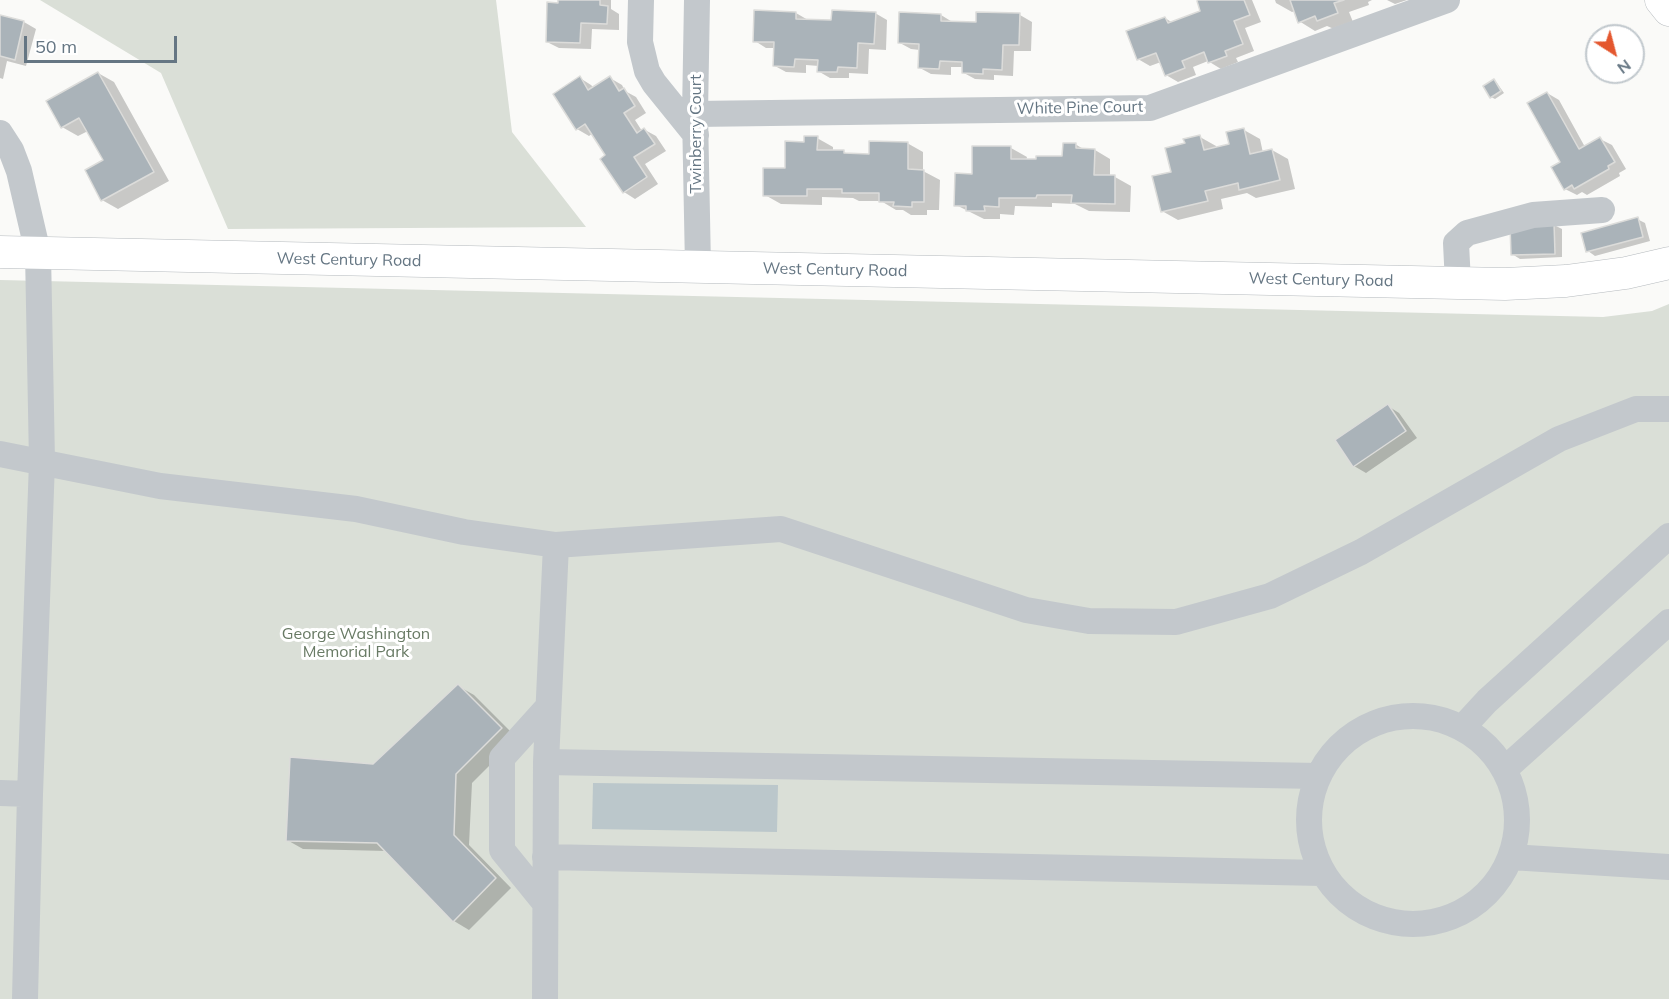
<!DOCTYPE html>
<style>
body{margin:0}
#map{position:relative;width:1669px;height:999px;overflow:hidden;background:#fafaf8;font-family:Mulish,sans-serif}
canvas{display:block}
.north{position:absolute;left:1585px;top:24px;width:60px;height:60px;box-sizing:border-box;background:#fff;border:2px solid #c1c8cd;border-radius:50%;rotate:144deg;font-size:16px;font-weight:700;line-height:24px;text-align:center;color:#657683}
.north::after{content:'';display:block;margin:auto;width:21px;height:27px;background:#e4572e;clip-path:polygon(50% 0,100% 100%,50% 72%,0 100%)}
.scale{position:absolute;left:24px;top:36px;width:153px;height:27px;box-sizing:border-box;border:3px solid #657683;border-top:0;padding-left:8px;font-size:18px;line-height:21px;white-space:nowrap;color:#657683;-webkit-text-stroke:4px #fff;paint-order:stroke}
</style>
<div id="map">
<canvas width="1669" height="999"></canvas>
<div class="north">N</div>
<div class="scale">50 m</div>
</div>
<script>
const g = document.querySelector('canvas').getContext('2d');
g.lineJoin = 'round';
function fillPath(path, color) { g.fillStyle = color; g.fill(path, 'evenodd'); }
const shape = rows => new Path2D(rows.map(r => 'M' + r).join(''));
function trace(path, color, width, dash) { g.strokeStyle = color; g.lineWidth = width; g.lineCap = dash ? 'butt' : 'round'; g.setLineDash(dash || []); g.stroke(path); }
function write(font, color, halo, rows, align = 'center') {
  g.font = font + ' Mulish,sans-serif'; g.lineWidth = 6; g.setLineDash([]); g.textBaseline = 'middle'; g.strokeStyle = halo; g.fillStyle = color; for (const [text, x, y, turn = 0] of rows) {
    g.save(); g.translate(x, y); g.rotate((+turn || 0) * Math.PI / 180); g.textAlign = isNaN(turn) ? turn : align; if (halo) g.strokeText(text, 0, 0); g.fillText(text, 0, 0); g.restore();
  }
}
fillPath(shape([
 [40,0,496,0,512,132,586,227,228,229,161,73],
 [0,280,1603,317,1652,311,1669,304,1669,999,0,999]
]), '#dadfd7');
fillPath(shape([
 [593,783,778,785,777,832,592,829]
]), '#bbc7cb');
fillPath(shape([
 [560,0,611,0,611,9,619,14,619,30,592,29,591,49,559,48,547,42],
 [1203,0,1252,0,1261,22,1245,28,1254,51,1236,58,1238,62,1221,69,1208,61,1193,67,1196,75,1178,82,1166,75,1161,62,1150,66,1138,59,1165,18,1173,23,1202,11],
 [1275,0,1372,0,1368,2,1369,5,1349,12,1353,22,1334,29,1327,26,1315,31,1299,21,1295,11,1292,12,1276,3],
 [1387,0,1407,0,1395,4],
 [796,13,808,20,833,22,875,13,887,20,886,50,869,49,868,74,849,73,849,78,830,78,818,71,819,66,806,65,806,73,786,72,775,66,775,48,766,48,755,41],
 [978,13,1020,15,1032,22,1031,51,1014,51,1013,76,994,75,994,80,975,79,964,73,964,67,951,67,951,75,931,74,920,68,920,50,911,49,900,43,941,15,954,23,977,24],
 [0,16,24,22,36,29,26,66,7,61,3,79,0,78],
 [98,73,114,82,169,181,118,209,102,200,105,161,88,131,78,136,62,127],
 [580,78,591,85,594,88,610,78,622,85,625,91,636,97,646,113,635,120,642,131,645,130,656,136,666,151,645,164,658,184,635,199,624,192,607,156,593,133,589,136,577,129],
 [1494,81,1497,83,1504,93,1495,99,1491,97],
 [1547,93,1559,100,1585,147,1600,139,1612,145,1626,169,1619,173,1620,176,1587,195,1582,192,1577,195,1565,189,1562,162],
 [1244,130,1260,139,1263,153,1272,150,1288,159,1295,189,1256,198,1247,193,1221,199,1223,209,1178,220,1162,211,1173,173,1186,145,1200,137,1216,146,1216,148,1231,145],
 [817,138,833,147,833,152,844,152,850,155,870,156,907,143,923,152,923,171,940,180,939,210,927,210,927,215,911,215,903,210,896,210,881,201,859,201,853,198,822,197,822,205,781,204,765,195,806,143],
 [1075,144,1085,150,1095,150,1110,159,1110,177,1115,177,1131,186,1130,212,1089,211,1075,204,1052,203,1052,207,1015,206,1014,215,1000,214,1000,219,984,219,956,205,973,175,1011,148,1027,157,1026,161,1064,158],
 [1637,219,1645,223,1650,241,1595,256,1588,251],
 [1554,225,1562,229,1562,257,1520,259,1512,254],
 [1388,406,1399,413,1417,438,1366,473,1354,466],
 [458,686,474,695,517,738,472,783,469,845,511,888,469,930,454,921,387,851,303,849,287,840,374,766]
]), '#0003');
const building = shape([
 [558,0,600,0,600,5,608,6,607,24,581,23,580,43,546,42,547,2,558,3,558,0],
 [1198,0,1244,0,1250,15,1234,21,1243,44,1225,51,1227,56,1208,63,1204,52,1182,61,1185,68,1165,76,1156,53,1137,60,1126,31,1165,17,1168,23,1200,11,1197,1,1198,0],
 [1290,0,1344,0,1334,3,1338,13,1317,21,1315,16,1298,23,1290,0],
 [754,10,796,12,796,19,831,20,832,10,876,12,874,44,858,43,857,68,838,67,837,72,817,72,818,60,795,59,794,67,773,66,774,42,753,42,754,10],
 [899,12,941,14,941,21,976,22,976,12,1020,13,1019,45,1003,45,1002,70,983,69,983,74,962,73,962,62,940,61,939,69,918,68,919,44,898,43,899,12],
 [0,15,24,21,15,60,0,56,0,15],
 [98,72,154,172,101,201,85,170,103,160,79,118,61,128,46,101,98,72],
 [580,76,588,90,610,76,619,91,624,88,635,106,624,113,637,133,644,128,655,144,634,157,647,177,623,193,600,159,605,155,585,124,576,130,553,94,580,76],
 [1494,79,1501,91,1490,98,1483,86,1494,79],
 [1547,92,1579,149,1600,137,1615,162,1608,166,1609,169,1574,189,1572,185,1564,190,1551,167,1560,162,1527,103,1547,92],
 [1244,128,1250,154,1272,149,1280,180,1239,190,1238,183,1205,191,1208,201,1161,212,1152,176,1171,172,1165,148,1185,143,1183,139,1200,135,1204,150,1229,144,1226,132,1244,128],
 [804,136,818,136,817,150,844,150,844,153,869,154,869,141,908,142,908,169,924,170,924,202,912,202,912,207,893,206,894,202,879,202,879,193,842,193,842,189,807,189,807,196,763,196,763,168,785,168,785,141,804,142,804,136],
 [1063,143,1076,143,1076,148,1095,149,1094,175,1115,175,1115,204,1071,203,1072,195,1037,195,1036,198,999,198,999,207,984,206,985,211,966,211,966,206,954,206,955,173,972,174,972,146,1011,146,1011,159,1036,159,1036,156,1062,156,1063,143],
 [1638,217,1643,237,1586,252,1581,233,1638,217],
 [1554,223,1555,254,1511,255,1510,225,1554,223],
 [1388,404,1406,431,1353,467,1335,440,1388,404],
 [458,684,502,728,456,774,454,835,496,878,453,922,377,843,286,841,290,757,373,764,458,684]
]);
fillPath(building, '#aab3b9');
trace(building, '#dcdcda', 1.5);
const major = shape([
 [1661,0,1669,10],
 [0,252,1505,284,1566,281,1626,273,1669,263]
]);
trace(major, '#b5babe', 33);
trace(shape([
 [641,0,640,42,647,71,654,83,696,135],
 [697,0,695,114,698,267],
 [695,114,1150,108,1447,0],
 [0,133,11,150,19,171,38,253,42,462,30,794,25,999],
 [1458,283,1456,243,1467,233,1533,215,1602,210],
 [0,454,160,486,356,509,464,532,556,545,781,529,1026,610,1089,621,1176,622,1270,596,1361,552,1559,439,1636,409,1669,409],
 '1309 820a104 104 0 1 1 208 0a104 104 0 1 1-208 0Z',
 [1463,727,1487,701,1669,536],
 [546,762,1318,776],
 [1505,769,1669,622],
 [0,793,30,794],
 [545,857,1322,873],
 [1511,857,1669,867],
 [545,903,502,850,502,758,548,707],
 [545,999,546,762,556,545]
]), '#c3c8cc', 26);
trace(major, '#fff', 32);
write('16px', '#657683', '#fff', [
 ["White Pine Court",1080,108,-1],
 ["Twinberry Court",696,134,-90],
 ["West Century Road",349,260,1],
 ["West Century Road",835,270,1],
 ["West Century Road",1321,280,1]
]);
write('16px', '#687a64', '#fff', [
 ["George Washington",356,634],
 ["Memorial Park",356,652]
]);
</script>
